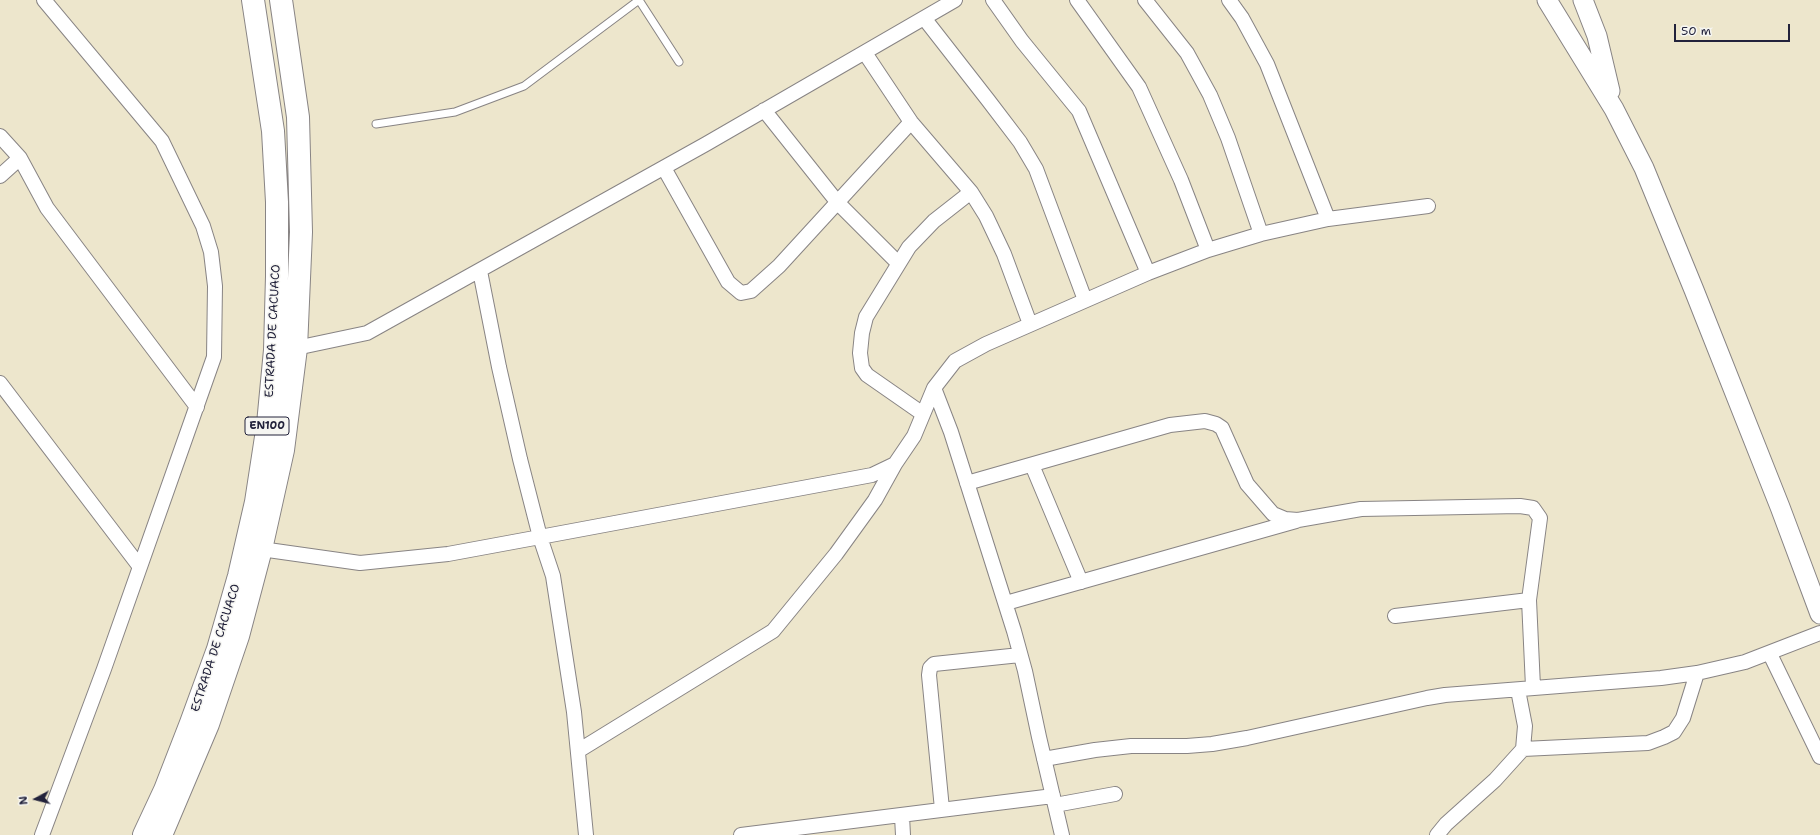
<!DOCTYPE html>
<style>
body{margin:0}
#map{position:relative;width:1820px;height:835px;overflow:hidden;background:#ede6cc;font-family:"Shantell Sans",sans-serif}
canvas{display:block}
.north{position:absolute;left:16px;top:779px;width:40px;height:40px;-webkit-text-stroke:3px #f6f6f2;paint-order:stroke;rotate:263deg;font-size:11px;font-weight:700;line-height:16px;text-align:center;color:#22223b}
.north::after{content:'';display:block;margin:auto;width:14px;height:18px;background:#22223b;clip-path:polygon(50% 0,100% 100%,50% 72%,0 100%)}
.scale{position:absolute;left:1674px;top:24px;width:116px;height:18px;box-sizing:border-box;border:2px solid #22223b;border-top:0;padding-left:5px;font-size:12px;line-height:14px;white-space:nowrap;color:#22223b;-webkit-text-stroke:3px #f6f6f2;paint-order:stroke}
</style>
<div id="map">
<canvas width="1820" height="835"></canvas>
<div class="north">N</div>
<div class="scale">50 m</div>
</div>
<script>
const g = document.querySelector('canvas').getContext('2d');
g.lineJoin = 'round';
const shape = rows => new Path2D(rows.map(r => 'M' + r).join(''));
function trace(path, color, width, dash) { g.strokeStyle = color; g.lineWidth = width; g.lineCap = dash ? 'butt' : 'round'; g.setLineDash(dash || []); g.stroke(path); }
function write(font, color, halo, rows, align = 'center') {
  g.font = font + ' "Shantell Sans",sans-serif'; g.lineWidth = 3; g.setLineDash([]); g.textBaseline = 'middle'; g.strokeStyle = halo; g.fillStyle = color; for (const [text, x, y, turn = 0] of rows) {
    g.save(); g.translate(x, y); g.rotate((+turn || 0) * Math.PI / 180); g.textAlign = isNaN(turn) ? turn : align; if (halo) g.strokeText(text, 0, 0); g.fillText(text, 0, 0); g.restore();
  }
}
const lane = shape([
 [639,0,679,62],
 [376,124,455,112,524,86,639,0]
]);
const street = shape([
 [993,0,1022,41,1079,111,1148,273],
 [1077,0,1139,87,1181,180,1208,250],
 [1145,0,1187,53,1210,95,1228,138,1261,234],
 [1229,0,1242,18,1267,64,1328,219],
 [924,18,988,100,1020,142,1036,169,1085,300],
 [865,53,911,122,971,192,986,216,1004,254,1030,324],
 [764,110,838,203,898,263],
 [0,136,20,158,47,208,197,407],
 [664,168,728,282,741,293,751,291,779,266,911,122],
 [0,176,20,158],
 [480,271,499,367,520,459,540,537,872,475,895,464,914,436,934,388,955,361,986,344,1148,273,1208,250,1261,234,1328,219,1428,206],
 [296,348,367,333,706,144,955,0],
 [0,383,140,567],
 [934,388,951,432,1014,631,1025,671,1039,737,1062,835],
 [923,414,867,375,862,368,860,353,862,333,866,317,909,247,934,221,971,192],
 [1032,465,1081,582],
 [967,483,1170,425,1205,421,1216,424,1222,428,1247,484,1273,514,1285,519,1298,520,1361,509,1520,506,1533,508,1540,518,1529,600,1533,687],
 [261,549,360,563,448,554,540,537,553,576,574,712,586,835],
 [1006,603,1296,521],
 [1395,616,1529,600],
 [1770,654,1820,757],
 [1523,749,1648,743,1664,737,1674,732,1683,718,1697,673],
 [578,751,773,631,836,554,875,500,895,464],
 [1044,759,1095,750,1131,746,1187,746,1212,744,1247,738,1427,698,1445,695,1661,678,1697,673,1745,662,1820,633],
 [1055,805,1115,794],
 [942,809,929,675,930,668,934,664,1020,655],
 [902,816,903,835],
 [42,835,104,669,214,357,215,286,211,252,203,226,162,141,44,0],
 [741,835,1053,796],
 [1437,835,1446,824,1495,780,1523,749,1525,726,1518,690]
]);
const secondary = shape([
 [1547,0,1614,109,1644,168,1694,290,1780,507,1820,614],
 [1583,0,1597,36,1610,91]
]);
const primary = shape([
 [144,835,165,790,191,723,218,649,239,576,256,502,268,424,275,350,277,276,277,202,273,131,253,0],
 [161,835,208,724,238,636,261,549,283,450,296,348,301,232,298,117,281,0]
]);
trace(lane, '#888484', 9);
trace(street, '#888484', 16);
trace(secondary, '#888484', 21);
trace(primary, '#888484', 24);
trace(lane, '#fff', 7);
trace(street, '#fff', 14);
trace(secondary, '#fff', 19);
trace(primary, '#fff', 22);
for (const [x, y, w] of [
 [267,426,44]
]) { const box = new Path2D(); box.roundRect(x - w / 2, y - 9, w, 18, 3); g.fillStyle = '#f6f6f2'; g.fill(box); trace(box, '#22223b', 1); }
write('bold 11px', '#22223b', null, [
 ["EN100",267,426]
]);
write('12px', '#22223b', '#f6f6f2', [
 ["ESTRADA DE CACUACO",273,331,-87],
 ["ESTRADA DE CACUACO",216,648,-72]
]);
</script>
